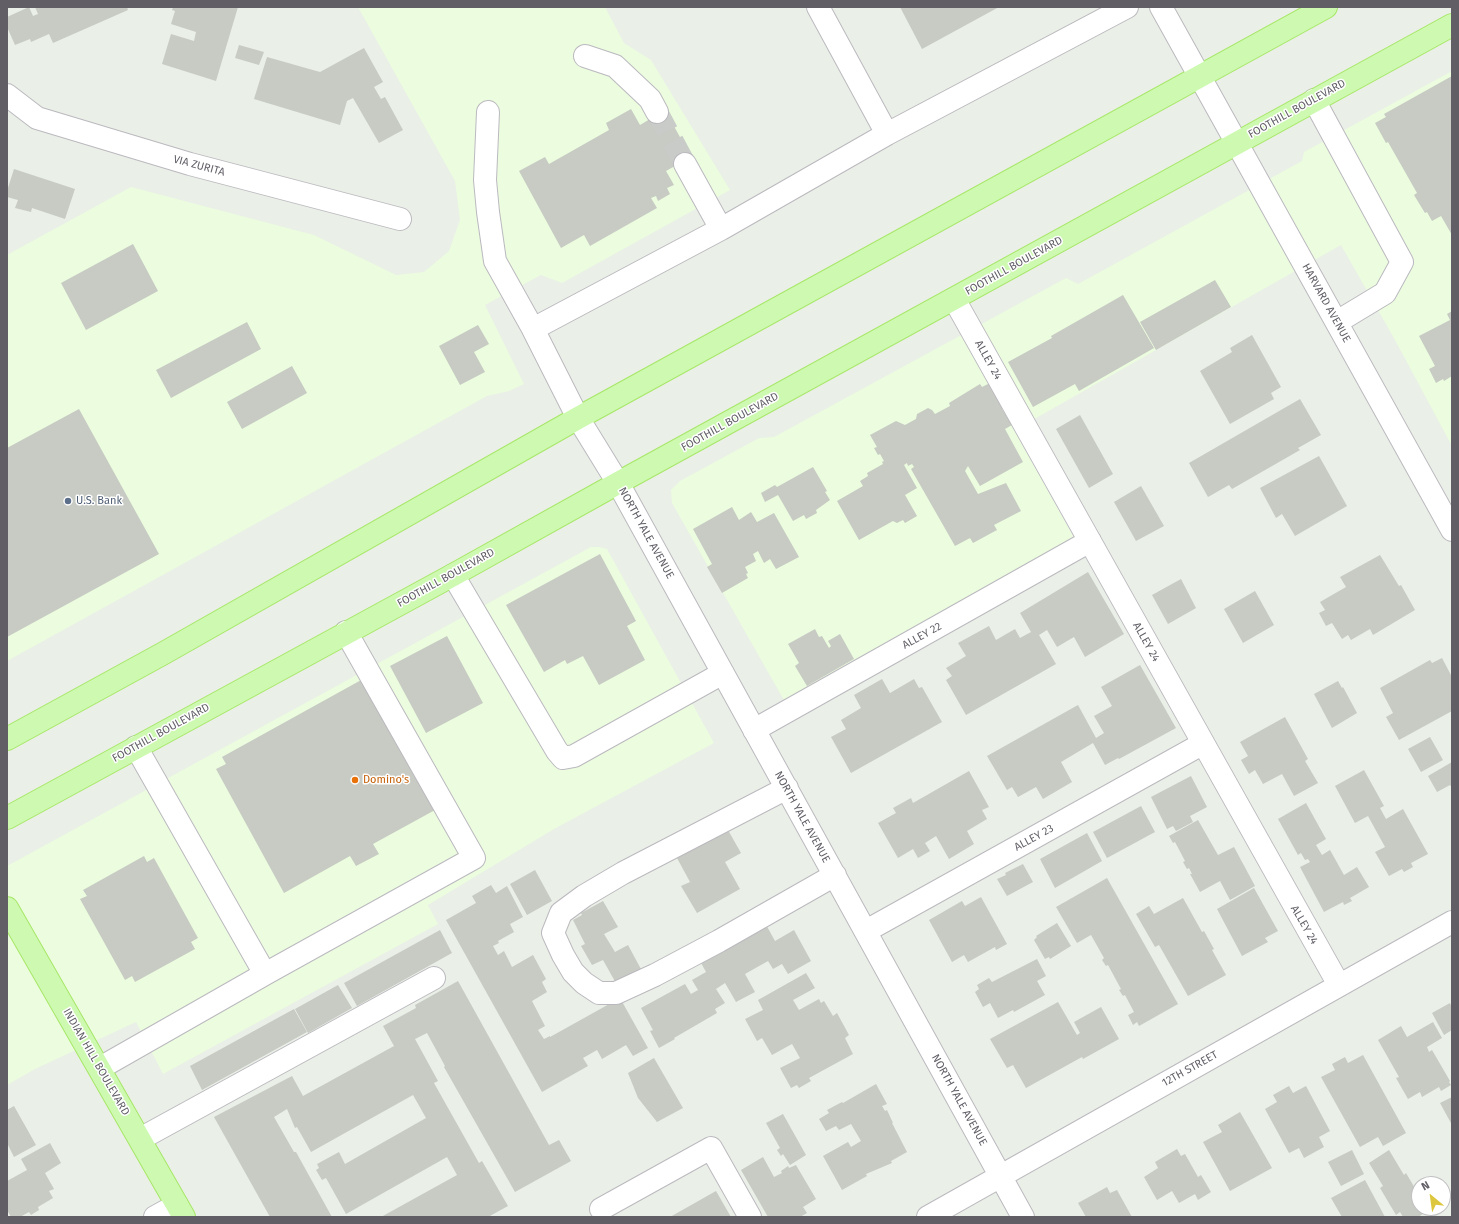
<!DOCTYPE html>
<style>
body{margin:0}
#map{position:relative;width:1459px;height:1224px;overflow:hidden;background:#eaefe7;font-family:"Fira Sans",sans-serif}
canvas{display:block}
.frame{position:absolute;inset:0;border:8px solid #615e66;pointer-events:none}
.north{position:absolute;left:1411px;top:1176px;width:40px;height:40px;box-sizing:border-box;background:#fff;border:1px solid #c0bfc2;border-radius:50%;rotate:331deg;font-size:11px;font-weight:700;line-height:16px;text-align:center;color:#615e66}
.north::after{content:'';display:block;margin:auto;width:14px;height:18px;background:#ddc73f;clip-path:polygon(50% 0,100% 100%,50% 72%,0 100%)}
</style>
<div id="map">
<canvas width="1459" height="1224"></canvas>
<div class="frame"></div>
<div class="north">N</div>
</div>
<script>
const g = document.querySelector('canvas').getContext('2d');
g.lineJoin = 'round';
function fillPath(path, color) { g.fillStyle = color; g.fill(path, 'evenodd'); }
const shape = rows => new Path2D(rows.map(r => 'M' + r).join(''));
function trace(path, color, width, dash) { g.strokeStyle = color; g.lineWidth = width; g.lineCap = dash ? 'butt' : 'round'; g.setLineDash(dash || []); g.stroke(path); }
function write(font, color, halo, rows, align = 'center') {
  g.font = font + ' "Fira Sans",sans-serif'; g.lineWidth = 3; g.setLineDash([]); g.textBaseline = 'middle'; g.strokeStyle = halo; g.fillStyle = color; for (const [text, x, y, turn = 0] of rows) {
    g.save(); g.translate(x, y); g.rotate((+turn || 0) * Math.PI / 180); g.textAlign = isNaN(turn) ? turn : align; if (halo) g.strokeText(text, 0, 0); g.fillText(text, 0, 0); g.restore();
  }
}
fillPath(shape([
 [358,7,605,7,624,43,651,60,730,190,562,283,541,275,485,305,524,384,509,391,487,396,7,661,7,255,131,187,314,235,396,275,424,272,449,251,460,220,455,181],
 [1452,71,1452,446,1395,340,1341,245,1015,430,1074,538,785,702,672,503,671,490,680,481,759,438,774,437,1066,278,1078,284,1302,161,1304,152],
 [591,547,599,547,607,549,714,743,554,829,428,905,438,924,163,1074,136,1022,35,1069,7,1085,7,866]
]), '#ecfcdf');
fillPath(shape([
 [29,7,33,16,38,14,35,7,127,7,128,10,53,43,49,34,31,42,30,39,15,45,7,27,7,17],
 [173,7,238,7,216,81,162,64,171,34,194,41,196,32,171,24,175,11,172,10],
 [900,7,999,7,922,49],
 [239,45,264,52,259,65,235,58],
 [364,48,383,82,374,87,381,99,385,97,403,130,379,143,353,98,347,101,340,125,254,99,267,57,320,72],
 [1452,76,1452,235,1441,216,1432,221,1427,212,1425,213,1414,195,1417,193,1388,142,1386,143,1375,123,1386,117,1384,114],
 [631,109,640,125,665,110,691,157,666,171,674,185,667,188,670,194,658,201,656,196,651,198,657,208,590,246,584,235,561,248,519,171,545,157,549,164,609,130,606,123],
 [14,169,75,189,65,219,32,208,31,212,15,208,18,200,7,197,7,191],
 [133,244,158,291,86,330,61,283],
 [1215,280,1231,307,1156,350,1140,322],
 [1123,295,1154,348,1079,391,1075,384,1033,407,1008,362,1052,338,1051,336],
 [1452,311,1452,376,1444,381,1443,379,1436,383,1429,369,1435,366,1419,336,1450,320,1447,314],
 [247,322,261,349,171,398,156,370],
 [478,325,489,344,474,352,485,372,460,385,439,346],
 [1252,335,1281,387,1271,393,1274,399,1230,424,1200,371,1232,352,1230,348],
 [292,366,307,393,242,429,227,402],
 [990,383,1004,408,1002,409,1012,425,1005,429,1023,462,980,486,968,466,965,471,978,494,1006,483,1021,511,994,525,997,530,973,543,970,538,955,546,911,469,914,467,912,464,908,466,907,463,904,465,917,488,905,495,917,516,905,523,903,520,897,523,893,521,859,540,837,501,863,486,860,481,868,476,867,473,883,464,882,462,884,461,880,454,878,455,874,448,877,447,870,435,896,421,905,425,916,419,917,414,928,408,932,410,935,414,950,406,949,403,980,384,982,387],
 [1300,399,1321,435,1298,448,1300,450,1232,489,1229,485,1208,497,1189,463],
 [79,409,159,554,7,637,7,448],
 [1080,415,1113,474,1089,488,1056,429],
 [1319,456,1347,506,1295,536,1282,514,1276,518,1260,488],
 [813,467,827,491,825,492,830,500,816,510,817,513,806,519,804,515,793,521,778,495,765,502,761,493,775,485,777,487],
 [1141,486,1164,526,1136,541,1114,502],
 [732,507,739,520,751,512,757,522,774,513,799,557,776,569,770,559,764,563,758,551,753,554,756,561,745,567,748,573,746,574,748,578,722,593,707,567,712,564,693,529],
 [600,554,636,621,627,626,645,660,599,685,583,656,567,664,565,660,544,672,506,605],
 [1380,555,1399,586,1401,585,1415,610,1373,635,1370,629,1351,640,1348,635,1342,639,1332,623,1326,626,1319,613,1325,610,1320,602,1346,587,1340,577],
 [1088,572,1124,634,1085,657,1074,637,1057,647,1047,630,1039,635,1056,664,966,715,946,680,952,676,946,668,966,656,958,643,989,626,996,640,1015,629,1020,638,1031,632,1020,613],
 [1181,579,1196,608,1168,624,1152,595],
 [1255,591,1274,625,1243,643,1224,609],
 [815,629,819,637,822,636,829,648,831,646,828,641,840,634,854,659,807,686,795,666,799,663,788,644],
 [447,636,483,703,426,733,390,666],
 [1442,658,1452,677,1452,711,1399,740,1386,717,1393,713,1380,688,1430,660,1432,663],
 [1140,665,1176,728,1119,759,1118,758,1105,765,1093,743,1061,762,1072,782,1043,799,1036,787,1018,797,1012,787,1007,790,987,756,1078,705,1096,738,1104,733,1094,716,1112,706,1101,687],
 [363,679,435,810,373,844,379,854,356,866,350,856,284,893,216,769,226,764,222,757],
 [882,679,890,693,914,679,919,688,922,687,942,722,851,773,831,737,846,729,841,720,861,708,854,695],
 [1338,681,1342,688,1343,687,1357,713,1332,728,1314,694],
 [1285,717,1308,759,1305,761,1318,783,1294,796,1282,774,1263,784,1255,770,1249,774,1241,760,1248,756,1240,742],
 [1430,737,1443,760,1421,772,1408,749],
 [1452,762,1452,788,1450,785,1437,792,1428,776],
 [1364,770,1384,806,1380,808,1386,819,1403,809,1428,854,1411,863,1413,867,1404,872,1402,869,1389,876,1375,852,1385,847,1368,816,1355,823,1335,786],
 [969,771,989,807,982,810,987,819,967,831,974,844,949,859,936,836,925,843,930,851,918,858,913,849,898,858,878,823,896,813,893,808,911,798,913,803],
 [1191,776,1207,807,1190,816,1193,822,1176,831,1173,826,1167,829,1151,797],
 [1306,803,1326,839,1316,845,1322,855,1330,850,1344,875,1357,867,1369,887,1350,898,1352,901,1344,905,1343,902,1324,912,1300,867,1310,862,1308,859,1305,860,1301,853,1298,855,1278,819],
 [1141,806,1155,832,1107,858,1093,832],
 [1198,820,1218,855,1234,847,1255,886,1230,900,1220,881,1200,892,1190,874,1192,874,1189,868,1187,869,1183,862,1185,861,1175,842,1173,843,1169,836],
 [728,830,741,853,725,862,740,889,697,913,681,886,690,882,677,858],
 [1087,833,1102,861,1055,888,1040,859],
 [144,856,147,862,154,858,198,938,191,942,195,949,135,982,132,976,125,980,80,899,87,896,83,890],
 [1023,864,1033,882,1007,896,997,879,1006,875,1005,873],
 [535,870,552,901,527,915,510,884],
 [1107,878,1178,1004,1139,1026,1137,1022,1133,1025,1128,1015,1134,1012,1125,995,1123,996,1119,990,1121,989,1108,965,1106,966,1102,960,1104,958,1091,935,1077,943,1056,907],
 [491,885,496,893,507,886,523,917,510,924,514,932,498,941,499,943,493,946,498,955,504,951,512,967,533,955,546,979,542,982,547,992,532,1001,545,1026,538,1030,544,1039,550,1036,550,1037,620,998,648,1048,633,1056,626,1045,602,1059,597,1050,583,1058,588,1066,542,1092,446,920,476,903,472,896],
 [1254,888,1278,931,1265,938,1268,942,1242,956,1217,909],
 [981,897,1007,944,996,950,995,947,968,962,964,955,952,962,929,920,962,901,965,906],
 [1183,898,1202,932,1204,931,1214,949,1212,950,1226,975,1188,996,1159,945,1155,947,1136,914,1149,906,1154,914],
 [603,901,618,927,604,934,615,952,628,945,642,971,617,985,603,960,592,965,581,946,585,944,573,920,582,915,581,913],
 [764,921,775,941,794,930,811,961,788,974,782,964,773,969,768,961,745,974,755,992,736,1002,725,983,716,989,725,1003,715,1009,717,1013,674,1038,675,1039,659,1048,650,1031,653,1030,641,1008,685,984,691,994,698,990,692,980,706,972,700,961],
 [1057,923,1071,946,1050,959,1049,957,1045,959,1034,940,1037,937,1036,936],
 [440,930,452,953,357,1006,344,983],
 [1037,959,1046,976,1037,981,1045,995,1014,1012,1013,1010,998,1018,990,1003,983,1007,975,992,979,989,977,985,989,978,992,982],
 [806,973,815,988,793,1000,799,1010,819,999,821,1003,824,1001,833,1016,837,1013,849,1035,845,1038,853,1054,809,1078,811,1081,799,1088,797,1085,791,1088,780,1068,800,1058,792,1044,772,1055,762,1038,757,1041,745,1019,763,1010,758,1000],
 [458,981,549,1145,559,1140,571,1161,515,1192,444,1067,445,1066,427,1033,415,1039,438,1081,434,1083,479,1163,482,1161,508,1206,488,1217,381,1217,457,1175,447,1157,346,1214,326,1178,322,1180,316,1170,319,1168,317,1164,339,1152,345,1164,426,1118,413,1095,311,1152,297,1127,295,1128,287,1109,274,1117,294,1152,296,1152,332,1217,270,1217,214,1117,292,1076,303,1096,394,1046,383,1026,416,1008,415,1005],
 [338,985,352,1008,308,1033,295,1009],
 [1058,1002,1077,1035,1080,1033,1074,1022,1101,1007,1119,1039,1083,1059,1082,1057,1026,1088,1013,1065,1007,1068,990,1039],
 [1450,1003,1452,1008,1452,1030,1444,1035,1432,1013],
 [294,1009,307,1032,202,1090,190,1066],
 [1433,1022,1442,1038,1427,1047,1429,1052,1432,1050,1450,1081,1449,1082,1451,1085,1441,1091,1439,1087,1422,1097,1420,1092,1408,1099,1396,1078,1399,1077,1378,1040,1401,1026,1407,1037],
 [1363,1055,1406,1133,1383,1146,1378,1137,1360,1147,1321,1077,1335,1070,1332,1064,1345,1057,1348,1063],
 [654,1058,683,1108,657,1122,638,1098,628,1073],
 [876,1084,887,1104,882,1106,885,1111,887,1110,893,1123,892,1123,907,1152,891,1161,892,1163,866,1174,867,1176,842,1190,823,1156,848,1142,851,1147,861,1141,851,1124,839,1130,836,1126,826,1131,819,1119,829,1113,827,1110,842,1102,843,1103],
 [1289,1086,1293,1093,1306,1086,1330,1131,1319,1137,1324,1147,1304,1158,1299,1148,1289,1153,1265,1109,1277,1102,1273,1095],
 [1452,1097,1452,1125,1440,1103],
 [14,1106,36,1145,14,1157,7,1143,7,1110],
 [1240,1112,1272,1168,1230,1191,1203,1142,1222,1132,1218,1125],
 [783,1114,806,1155,790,1165,783,1154,781,1156,777,1150,780,1148,766,1123],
 [50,1143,61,1163,45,1173,54,1189,49,1191,53,1198,38,1207,39,1210,31,1215,29,1212,20,1217,11,1217,7,1210,7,1181,27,1170,21,1159],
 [1177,1149,1181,1156,1185,1154,1198,1177,1201,1175,1211,1192,1198,1200,1195,1194,1179,1203,1172,1191,1157,1200,1144,1177,1158,1168,1155,1162],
 [1352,1150,1364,1174,1341,1186,1328,1162],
 [1389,1150,1404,1175,1406,1173,1419,1195,1419,1208,1423,1208,1426,1212,1418,1217,1403,1217,1400,1212,1396,1215,1380,1188,1383,1186,1369,1163],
 [763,1157,774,1177,782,1173,781,1171,788,1166,789,1168,796,1165,816,1199,803,1207,807,1213,800,1217,768,1217,741,1170],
 [1365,1180,1385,1217,1342,1217,1331,1198],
 [1107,1187,1110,1193,1117,1190,1132,1217,1086,1217,1078,1203],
 [716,1191,731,1217,670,1217]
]), '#c7cbc3');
trace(shape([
 [657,112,685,164]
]), '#c8cbc7', 22, [22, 11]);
const minor = shape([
 [818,7,887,134],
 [1161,7,1452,530],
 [585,56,615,66,650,99,657,112],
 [7,95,37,118,190,164,400,219],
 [1314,100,1402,262,1385,293,1337,322],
 [488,112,485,180,488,212,495,261,533,329,578,418,618,483,1023,1217],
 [685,164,721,229],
 [954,299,1339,985],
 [533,329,721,229,887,134,1127,7],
 [453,575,557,751,563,758,574,756,723,673],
 [754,730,1090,541],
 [787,788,623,873,584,896,561,913,553,933,563,955,573,972,584,983,599,993,616,993,655,975,719,941,835,875],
 [866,931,1202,744],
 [265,974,474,858,346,632],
 [100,1068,265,974,136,747],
 [140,1139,434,978],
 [601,1209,711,1148,750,1217],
 [155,1217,177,1205],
 [928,1217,1452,922]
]);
const major = shape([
 [7,739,164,653,578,418,1326,7],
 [7,818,453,575,618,483,1452,25],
 [7,908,184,1217]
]);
trace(minor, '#bbb9bf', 24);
trace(major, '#a7e767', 24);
trace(minor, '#fff', 22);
trace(major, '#cdf9b1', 22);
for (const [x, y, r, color] of [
 [68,501,4,"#5c6f8a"],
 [355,780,4,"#e8710a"]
]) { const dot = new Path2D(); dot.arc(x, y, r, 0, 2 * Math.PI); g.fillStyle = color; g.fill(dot); trace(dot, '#fff', 1.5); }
write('11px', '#615e66', '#fff', [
 ["FOOTHILL BOULEVARD",1297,109,-29],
 ["VIA ZURITA",199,166,15],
 ["FOOTHILL BOULEVARD",1014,266,-29],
 ["HARVARD AVENUE",1326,303,61],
 ["ALLEY 24",988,360,61],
 ["FOOTHILL BOULEVARD",730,422,-29],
 ["NORTH YALE AVENUE",646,533,61],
 ["FOOTHILL BOULEVARD",446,578,-29],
 ["ALLEY 22",922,636,-29],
 ["ALLEY 24",1146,642,61],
 ["FOOTHILL BOULEVARD",161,733,-29],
 ["NORTH YALE AVENUE",802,817,61],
 ["ALLEY 23",1034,838,-29],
 ["ALLEY 24",1304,925,60],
 ["INDIAN HILL BOULEVARD",96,1062,60],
 ["12TH STREET",1190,1069,-29],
 ["NORTH YALE AVENUE",959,1100,61]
]);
write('11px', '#4e5e75', '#fff', [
 ["U.S. Bank",76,501]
], 'left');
write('11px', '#c56008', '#fff', [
 ["Domino's",363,780]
], 'left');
</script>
